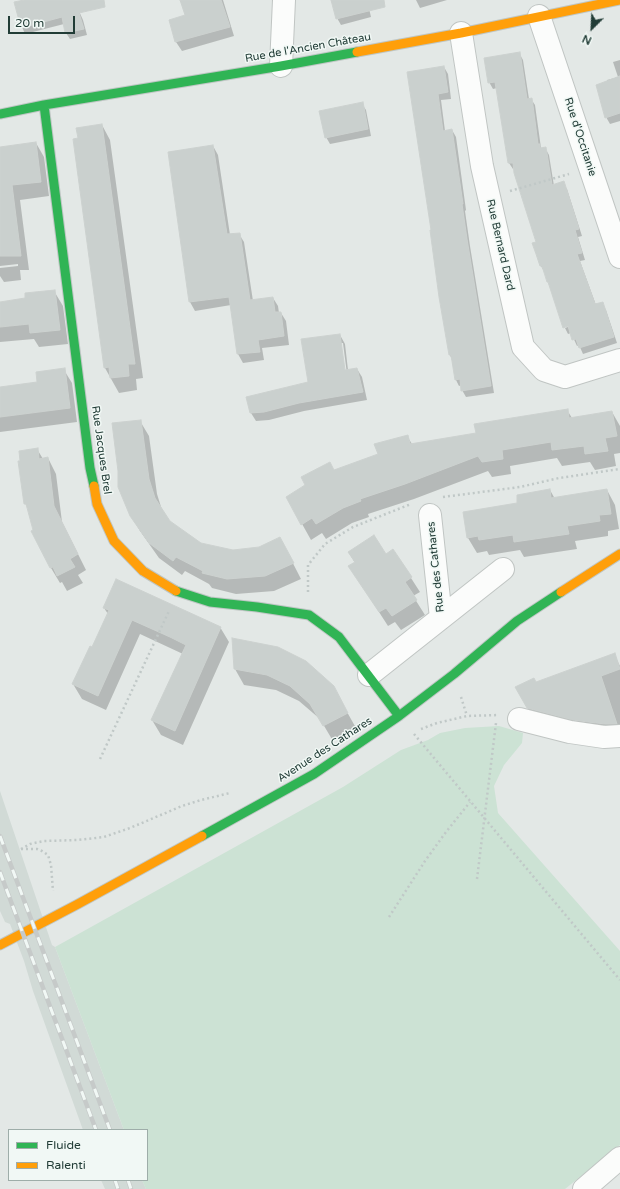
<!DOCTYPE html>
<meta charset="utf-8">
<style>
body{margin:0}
#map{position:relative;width:620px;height:1189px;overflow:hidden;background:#e3e8e6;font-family:"Varela Round",sans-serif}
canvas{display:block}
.legend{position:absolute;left:8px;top:1129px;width:140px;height:52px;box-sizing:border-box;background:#f1f8f5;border:1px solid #9eada9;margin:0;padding:5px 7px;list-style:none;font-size:12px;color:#213c36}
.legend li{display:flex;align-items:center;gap:8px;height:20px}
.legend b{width:20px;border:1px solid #9eada9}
.north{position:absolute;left:572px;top:8px;width:40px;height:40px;-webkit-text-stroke:3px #f1f8f5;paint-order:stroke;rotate:204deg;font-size:11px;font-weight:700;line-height:16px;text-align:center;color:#213c36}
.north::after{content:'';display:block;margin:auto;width:14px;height:18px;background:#213c36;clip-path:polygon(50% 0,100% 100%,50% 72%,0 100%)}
.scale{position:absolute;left:8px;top:16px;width:67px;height:18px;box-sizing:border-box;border:2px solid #213c36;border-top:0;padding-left:5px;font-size:12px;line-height:14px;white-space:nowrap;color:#213c36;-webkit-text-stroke:3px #f1f8f5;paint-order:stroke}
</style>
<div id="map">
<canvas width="620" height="1189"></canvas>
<ul class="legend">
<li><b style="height:5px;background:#30b455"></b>Fluide</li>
<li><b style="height:5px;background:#ff9f0a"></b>Ralenti</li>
</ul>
<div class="north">N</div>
<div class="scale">20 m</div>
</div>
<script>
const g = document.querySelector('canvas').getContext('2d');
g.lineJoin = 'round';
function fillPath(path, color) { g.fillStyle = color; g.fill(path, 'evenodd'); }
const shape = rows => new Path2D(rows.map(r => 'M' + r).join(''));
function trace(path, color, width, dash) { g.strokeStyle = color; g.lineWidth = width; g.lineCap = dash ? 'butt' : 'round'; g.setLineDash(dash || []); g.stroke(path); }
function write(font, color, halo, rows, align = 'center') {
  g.font = font + ' "Varela Round",sans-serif'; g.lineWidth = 3; g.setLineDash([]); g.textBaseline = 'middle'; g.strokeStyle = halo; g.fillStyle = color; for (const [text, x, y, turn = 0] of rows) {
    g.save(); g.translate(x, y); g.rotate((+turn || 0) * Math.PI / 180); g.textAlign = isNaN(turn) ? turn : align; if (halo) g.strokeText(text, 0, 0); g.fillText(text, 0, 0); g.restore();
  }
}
fillPath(shape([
 [0,791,52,945,55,947,124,1130,83,1130,33,991,24,961,10,924,5,922,0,911],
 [101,1180,142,1180,146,1189,105,1189]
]), '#d1dad6');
fillPath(shape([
 [499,726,523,733,522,743,504,765,494,786,498,813,620,951,620,1145,565,1189,146,1189,142,1180,147,1180,147,1130,124,1130,55,947,343,787,401,750,428,740,440,733,465,728]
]), '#cce2d4');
fillPath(shape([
 [28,0,74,0,83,20,87,35,70,39,66,33,64,24,25,34,22,27],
 [181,0,223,0,234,36,182,51,176,42,170,21,186,16],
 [332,0,367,0,371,17,341,25,337,18],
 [416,0,447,0,420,8],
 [519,53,523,60,529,99,531,99,535,105,541,148,545,148,549,155,554,186,563,183,567,189,582,236,578,237,585,260,580,261,596,305,602,303,606,310,617,343,583,354,579,345,577,346,571,333,568,334,565,328,573,325,541,266,537,242,514,169,513,169,509,163,497,88,493,89,489,82],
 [620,60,620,121,610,124,606,117,607,80,618,77,613,62],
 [444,67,448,74,451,99,441,100,445,131,452,130,456,137,466,210,465,211,470,246,494,393,466,397,462,390,462,385,459,386,456,380,452,360,450,355,409,73],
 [362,104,366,110,371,136,330,144,326,137],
 [102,125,110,140,143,378,136,379,137,390,119,393,105,368],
 [36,143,44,157,49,196,20,200,29,270,20,270,21,280,4,282,0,276,0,268,18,266,18,264,0,266,0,148],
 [213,146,218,155,230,235,239,234,244,242,253,301,273,298,278,306,279,313,281,313,286,321,289,345,262,348,264,360,243,363,238,354,231,305,195,311,190,302,169,152],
 [54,291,63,306,68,344,39,347,34,339,0,342,0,303,26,299],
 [340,335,345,344,348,370,357,369,362,377,367,400,304,411,269,420,256,421,251,413,309,382],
 [341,343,343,343,347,374,345,375],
 [64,370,72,383,77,422,0,432,0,388,38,383],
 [567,410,572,418,612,412,620,426,620,453,614,454,616,466,595,470,590,462,562,466,557,458,510,466,511,474,492,477,488,471,414,499,368,514,369,517,352,523,326,539,322,533,311,540,287,497,334,471,379,455,407,436,412,444,477,434],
 [140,421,149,436,157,494,162,510,170,522,201,544,233,551,259,548,280,538,301,579,274,591,236,594,212,588,209,584,185,571,182,575,159,558,140,531,131,516],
 [37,449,43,459,48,458,56,474,62,522,86,570,78,575,83,583,67,591,62,582,60,583,51,568,34,531,29,510,25,503],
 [550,490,555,499,607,490,615,505,619,529,608,531,608,536,575,541,577,549,524,557,520,550,489,555,487,551,477,553,468,538,519,504],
 [393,550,420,592,413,596,425,615,401,630,395,622,388,626,350,567,355,563,349,553,385,555],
 [104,608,220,627,229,642,183,745,161,735,152,720,183,654,140,634,106,710,82,699,73,684,92,648,108,614],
 [233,639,333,687,356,728,333,741,320,719,299,701,276,690,244,685,235,669],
 [614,654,620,666,620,731,532,715,516,687,536,683]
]), '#0003');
const building = shape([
 [24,0,104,0,105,7,79,13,84,29,65,33,62,17,21,28,14,2,24,0],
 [180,0,221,0,230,27,175,42,169,20,185,15,180,0],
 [331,0,384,0,385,7,336,19,331,0],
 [520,52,527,99,532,98,538,144,540,144,540,148,546,147,552,185,564,181,579,229,575,230,582,253,577,254,595,304,603,302,614,337,579,348,576,339,572,340,568,326,563,328,548,282,547,282,542,266,540,266,536,254,532,243,536,242,514,173,513,163,508,163,495,82,488,83,484,58,520,52],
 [444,66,448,92,438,94,443,131,452,129,463,204,462,204,467,239,491,386,461,391,460,379,455,380,451,355,449,355,439,297,430,230,431,230,407,72,444,66],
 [620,76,620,113,605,118,596,85,620,76],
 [363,102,368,129,325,138,319,111,363,102],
 [102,124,135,364,128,364,129,376,110,378,109,367,104,368,73,139,78,138,76,128,102,124],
 [36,142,41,182,12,185,21,256,0,256,0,147,36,142],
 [213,145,227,234,240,233,250,300,273,297,275,312,281,312,284,336,258,340,260,352,237,354,229,297,189,302,168,152,213,145],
 [55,290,60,330,30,333,29,324,0,327,0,302,25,298,25,293,55,290],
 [340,334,345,370,357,368,363,392,299,403,264,412,250,413,246,397,308,382,301,339,340,334],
 [65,368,70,408,0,417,0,387,37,382,36,372,65,368],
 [568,409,569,418,612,411,617,436,605,438,608,451,585,454,584,446,552,450,551,442,502,450,503,459,482,462,478,456,405,484,360,499,361,501,343,508,316,524,312,518,301,525,286,497,305,485,301,477,330,462,334,470,378,454,374,444,408,435,410,444,476,433,474,424,568,409],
 [141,420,149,479,155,498,170,521,201,543,233,550,259,547,280,537,294,563,265,576,227,579,202,573,203,571,176,557,173,561,149,543,130,516,118,487,118,471,112,423,141,420],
 [38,448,39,459,48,457,54,506,78,554,70,559,75,567,57,576,53,567,50,568,31,531,33,530,26,504,24,504,18,461,20,461,19,451,38,448],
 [550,489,551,498,607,489,611,514,599,515,600,521,567,526,569,534,514,542,513,535,479,540,478,536,467,538,463,512,517,503,517,495,550,489],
 [374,535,386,554,393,549,412,577,405,582,417,600,392,616,386,608,379,612,348,566,355,562,348,552,374,535],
 [116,579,221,627,175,731,151,720,186,645,170,637,132,620,98,696,72,684,90,646,92,647,109,610,103,608,116,579],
 [232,638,278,647,306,661,334,686,348,713,323,726,310,704,290,686,267,675,234,669,232,638],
 [615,653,620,669,601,676,617,724,605,724,572,720,527,708,515,687,534,678,536,682,615,653]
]);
fillPath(building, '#cad0ce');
trace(building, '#ccd1cf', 1);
const street = shape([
 [539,16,620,257],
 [461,33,482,166,523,347,544,370,565,377,620,360],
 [281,66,284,0],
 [430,515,441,618],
 [369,675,503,569],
 [519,719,570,732,604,737,620,736],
 [584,1189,620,1158]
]);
const fast = shape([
 [44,105,90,468,94,486],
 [0,114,44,105,281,66,357,52],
 [176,591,210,602,257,607,309,615,339,637,399,716],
 [202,836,314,774,399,716,454,674,517,621,561,592]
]);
const slow = shape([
 [357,52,461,33,620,0],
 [94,486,97,504,114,541,143,571,176,591],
 [561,592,620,554],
 [0,945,78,904,202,836]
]);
trace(street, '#c0c5c3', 24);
trace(fast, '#bfc6c4', 11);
trace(slow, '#bfc6c4', 11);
trace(shape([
 [510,191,569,174],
 [443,497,520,487,559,478,620,469],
 [308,592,308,565,325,544,353,527,411,504],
 [461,697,467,716],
 [421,729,437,723,467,716,498,715],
 [414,734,620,980],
 [100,759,169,611],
 [21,849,30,844,44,841,78,840,104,837,130,828,182,806,201,800,230,793],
 [21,849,37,849,42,851,48,855,51,865,53,891],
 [477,879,496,723],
 [389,917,425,861,446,832,470,802]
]), '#c0c8c7', 2.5, [2, 3]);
trace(street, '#fbfcfb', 22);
trace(fast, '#30b455', 9);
trace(slow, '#ff9f0a', 9);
const rail = shape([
 [0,836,110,1130],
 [0,872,96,1130],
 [115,1180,118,1189],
 [128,1180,131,1189]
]);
trace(rail, '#c6cac9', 4.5);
trace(rail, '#f1f8f5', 3, [9]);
write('11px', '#213c36', '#f1f8f5', [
 ["Rue de l'Ancien Château",308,48,-10],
 ["Rue d'Occitanie",580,137,72],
 ["Rue Bernard Dard",500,245,77],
 ["Rue Jacques Brel",101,450,82],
 ["Rue des Cathares",436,567,-96],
 ["Avenue des Cathares",325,750,-33]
]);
</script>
